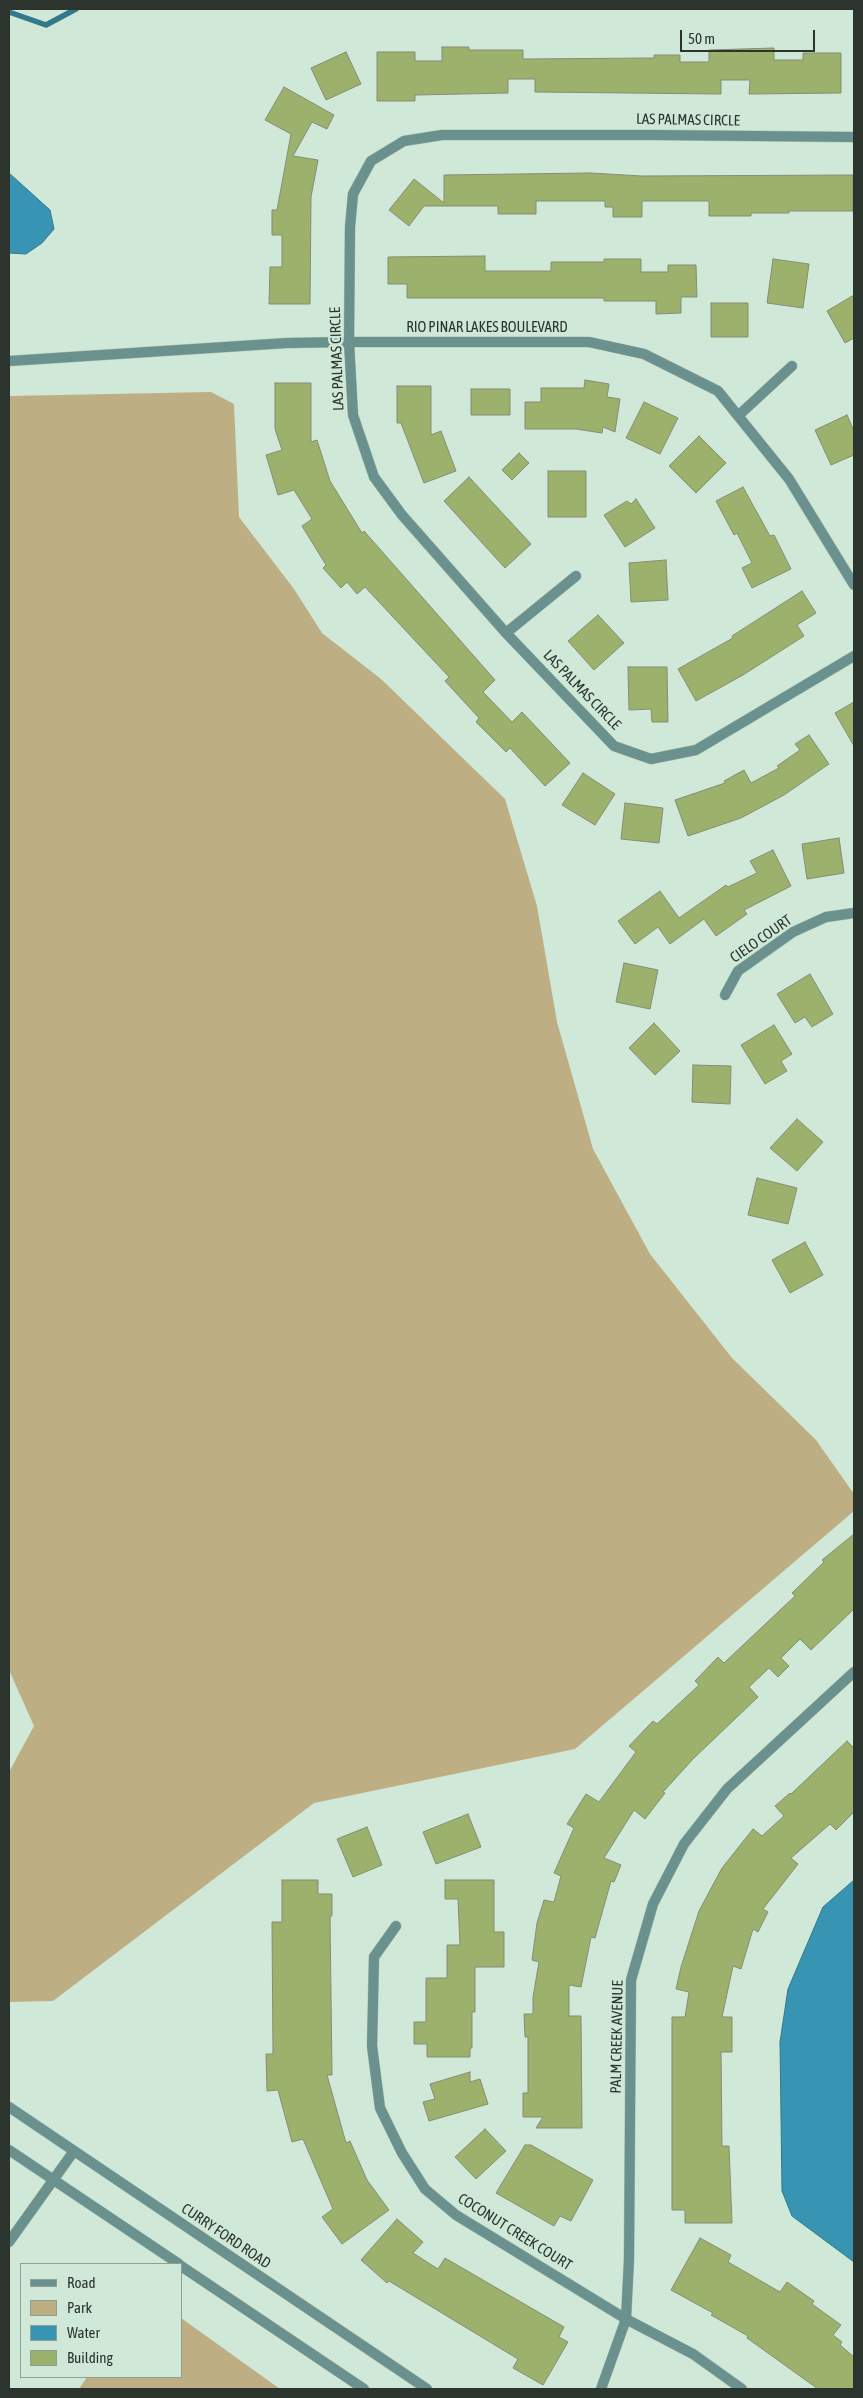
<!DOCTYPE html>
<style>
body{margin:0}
#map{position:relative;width:863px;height:2398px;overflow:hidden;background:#cfe8d7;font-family:"Asap Condensed",sans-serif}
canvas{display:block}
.frame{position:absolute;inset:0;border:10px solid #2b352e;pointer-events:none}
.legend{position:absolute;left:20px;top:2263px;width:162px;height:115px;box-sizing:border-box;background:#cfe8d7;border:1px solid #8da093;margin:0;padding:6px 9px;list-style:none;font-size:15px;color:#2b352e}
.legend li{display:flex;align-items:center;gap:10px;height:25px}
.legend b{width:25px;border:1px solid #8da093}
.scale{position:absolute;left:680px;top:30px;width:135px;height:22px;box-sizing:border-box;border:2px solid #2b352e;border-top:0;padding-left:6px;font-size:15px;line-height:18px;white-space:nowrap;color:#2b352e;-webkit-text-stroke:4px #cfe8d7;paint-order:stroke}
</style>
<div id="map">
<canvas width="863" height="2398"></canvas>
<div class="frame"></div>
<ul class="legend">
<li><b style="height:6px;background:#6a918e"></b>Road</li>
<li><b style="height:14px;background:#beae83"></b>Park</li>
<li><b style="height:14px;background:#3795b3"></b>Water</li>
<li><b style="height:14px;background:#9cb16b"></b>Building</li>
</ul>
<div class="scale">50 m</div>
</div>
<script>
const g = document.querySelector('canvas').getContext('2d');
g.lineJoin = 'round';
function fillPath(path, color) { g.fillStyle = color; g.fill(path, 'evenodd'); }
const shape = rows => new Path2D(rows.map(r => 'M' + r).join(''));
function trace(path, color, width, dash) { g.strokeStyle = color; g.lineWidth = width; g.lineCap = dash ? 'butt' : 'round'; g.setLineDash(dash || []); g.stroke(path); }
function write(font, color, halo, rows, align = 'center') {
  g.font = font + ' "Asap Condensed",sans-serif'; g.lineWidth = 5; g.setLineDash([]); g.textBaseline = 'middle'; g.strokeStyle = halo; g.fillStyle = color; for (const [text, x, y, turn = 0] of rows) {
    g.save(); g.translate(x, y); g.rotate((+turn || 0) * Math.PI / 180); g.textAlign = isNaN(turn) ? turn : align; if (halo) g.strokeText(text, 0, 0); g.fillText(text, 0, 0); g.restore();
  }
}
fillPath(shape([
 [211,392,234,404,239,517,294,589,322,633,381,679,505,799,537,906,557,1022,593,1149,650,1254,732,1358,816,1440,854,1494,854,1511,575,1749,314,1803,53,2001,9,2002,9,1772,34,1726,9,1670,9,396],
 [181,2318,280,2389,79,2389,87,2377,181,2377]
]), '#beae83');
const water = shape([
 [9,173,50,210,54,229,42,243,26,254,9,253,9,173],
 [854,1880,854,2262,792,2216,782,2191,780,2042,788,1989,823,1907,854,1880]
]);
fillPath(water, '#3795b3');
trace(water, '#33788b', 1);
trace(shape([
 [9,12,46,25,76,9]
]), '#33788b', 5.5);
const building = shape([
 [442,47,469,47,469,50,523,50,523,59,654,58,654,55,680,55,680,62,709,62,709,50,774,48,774,60,803,60,803,53,841,53,841,93,749,94,750,80,721,80,721,94,535,92,535,79,508,79,508,93,415,95,415,101,377,101,377,52,415,52,415,61,442,61,442,47],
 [346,52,361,84,326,100,311,68,346,52],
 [284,87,334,115,327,129,312,122,293,156,318,160,311,197,310,304,269,304,270,267,282,267,282,235,272,235,272,210,277,210,291,134,265,120,284,87],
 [590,173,642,176,853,175,853,211,789,211,789,213,751,213,751,216,709,216,709,201,642,201,642,217,613,217,613,207,605,207,605,201,536,201,536,214,498,214,498,206,424,206,409,226,389,210,414,179,444,203,444,175,590,173],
 [485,256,485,271,551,271,551,262,604,262,604,259,641,259,641,272,668,272,668,265,696,265,697,297,681,297,681,313,656,314,656,301,604,301,604,298,407,298,407,284,388,284,388,257,485,256],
 [773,259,809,264,803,308,767,303,773,259],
 [854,295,854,338,845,343,827,311,854,295],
 [711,303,748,303,748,337,711,337,711,303],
 [585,380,609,384,607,397,620,399,615,432,603,427,602,433,576,429,525,429,525,402,541,402,541,388,584,388,585,380],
 [275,383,311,383,311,442,317,440,330,481,362,533,364,531,495,680,483,692,512,722,522,712,570,763,545,786,510,748,506,752,476,722,479,718,445,681,449,677,365,587,357,594,347,582,341,588,323,568,326,565,302,526,312,519,294,490,278,495,266,455,282,450,275,429,275,383],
 [397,386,431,386,431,435,441,431,456,471,424,483,401,423,397,423,397,386],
 [471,389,510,389,510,415,471,415,471,389],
 [644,402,678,418,660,454,626,438,644,402],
 [847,415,854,431,854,455,831,465,815,430,847,415],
 [699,436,726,463,696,493,669,466,699,436],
 [519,453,529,463,512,480,502,470,519,453],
 [548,471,586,471,586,517,548,517,548,471],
 [469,477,531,544,505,568,444,501,469,477],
 [743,487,770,536,774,535,791,569,752,588,742,568,752,563,737,533,734,535,716,501,743,487],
 [636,499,655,528,625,547,604,515,627,501,631,504,636,499],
 [666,560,668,600,631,602,629,563,666,560],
 [802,591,816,613,797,625,804,636,743,675,696,701,678,669,733,638,732,636,802,591],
 [598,615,624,643,594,670,568,641,598,615],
 [628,667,667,667,668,722,652,722,651,709,629,710,628,667],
 [854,702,854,746,835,713,854,702],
 [809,735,829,764,784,795,741,818,688,836,675,800,725,783,724,781,744,770,751,783,779,768,777,766,800,750,795,744,809,735],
 [583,773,615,794,595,825,562,805,583,773],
 [625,803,663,808,659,843,621,839,625,803],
 [839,838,844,873,807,879,802,844,839,838],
 [773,850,791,886,744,910,747,914,716,936,704,919,670,944,658,927,635,944,618,921,660,891,679,918,726,885,728,887,757,873,750,861,773,850],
 [624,963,658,970,650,1009,616,1002,624,963],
 [810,974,833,1014,812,1027,805,1017,795,1023,777,994,810,974],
 [654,1023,680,1051,655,1075,629,1048,654,1023],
 [774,1025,792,1054,781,1061,787,1071,765,1084,741,1045,774,1025],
 [693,1065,731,1066,730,1104,692,1102,693,1065],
 [797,1119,823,1142,797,1171,770,1148,797,1119],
 [757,1178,797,1188,788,1224,748,1215,757,1178],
 [805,1242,823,1275,790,1293,772,1260,805,1242],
 [854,1534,854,1609,811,1650,800,1639,781,1658,789,1666,778,1677,769,1668,749,1687,758,1697,693,1759,663,1792,665,1793,645,1819,634,1810,604,1858,621,1865,614,1882,611,1881,595,1938,591,1937,581,1987,569,1985,569,2016,581,2016,582,2128,536,2128,543,2117,523,2117,523,2093,528,2093,528,2037,525,2037,524,2014,533,2014,533,1997,539,1962,532,1960,537,1923,544,1900,554,1902,561,1876,554,1873,574,1828,567,1824,586,1794,599,1802,636,1752,629,1746,653,1721,657,1724,699,1685,695,1681,718,1657,724,1663,795,1596,792,1593,824,1562,822,1560,854,1534],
 [847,1741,854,1748,854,1812,836,1830,830,1824,791,1858,798,1864,763,1909,768,1912,758,1932,753,1929,741,1969,733,1966,722,2017,732,2017,732,2052,721,2052,722,2146,729,2146,732,2223,685,2223,685,2210,672,2210,672,2017,685,2017,689,1992,676,1989,681,1967,699,1911,722,1868,753,1829,762,1836,784,1816,775,1806,790,1793,791,1794,847,1741],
 [468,1814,481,1847,436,1864,423,1832,468,1814],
 [367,1827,382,1865,353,1877,337,1839,367,1827],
 [282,1880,318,1880,318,1894,332,1894,332,1916,330,1916,332,2075,327,2075,346,2143,350,2141,367,2180,389,2210,342,2244,322,2217,333,2209,303,2139,292,2142,278,2090,267,2091,266,2054,273,2054,272,1922,282,1922,282,1880],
 [445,1880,494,1880,494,1932,504,1932,504,1967,475,1967,475,2012,472,2012,472,2048,470,2048,470,2057,427,2057,427,2044,414,2044,414,2022,426,2022,426,1978,447,1978,447,1945,460,1945,458,1899,445,1899,445,1880],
 [470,2072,470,2082,480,2079,488,2104,429,2121,423,2102,435,2099,430,2084,470,2072],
 [485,2129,506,2151,476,2179,455,2157,485,2129],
 [525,2145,531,2145,593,2180,571,2221,560,2216,554,2226,496,2193,525,2145],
 [397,2219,423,2242,413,2253,438,2269,445,2258,564,2327,559,2337,568,2342,543,2385,513,2368,518,2359,389,2281,387,2283,361,2260,397,2219],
 [700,2238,731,2255,728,2262,780,2292,787,2282,814,2301,812,2304,841,2325,833,2335,842,2342,840,2345,854,2357,854,2389,818,2389,747,2338,748,2336,711,2315,713,2313,671,2290,700,2238]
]);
fillPath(building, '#9cb16b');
trace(building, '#858d76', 1);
const minor = shape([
 [854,137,653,135,442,135,404,141,371,161,353,194,350,227,349,342,353,415,374,477,402,515,506,633,614,746,651,759,696,750,854,656],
 [9,361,287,343,349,342,589,342,644,354,718,391,789,479,854,585],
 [739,415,792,366],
 [506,633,576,576],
 [725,995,738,971,793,932,826,917,854,913],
 [396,1926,374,1957,372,2046,380,2108,402,2153,425,2189,456,2215,626,2319,693,2354,742,2389],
 [9,2242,74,2151],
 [601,2389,626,2319,629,2259,631,1980,653,1904,684,1844,727,1789,854,1672]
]);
const tertiary = shape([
 [9,2107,427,2389],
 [9,2150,179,2264],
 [181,2266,364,2389]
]);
trace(minor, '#aec4b5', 11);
trace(tertiary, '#aec4b5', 11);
trace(minor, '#6a918e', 10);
trace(tertiary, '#6a918e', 10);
write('15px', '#2b352e', '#cfe8d7', [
 ["LAS PALMAS CIRCLE",688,120,1],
 ["RIO PINAR LAKES BOULEVARD",487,327],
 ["LAS PALMAS CIRCLE",337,359,-92],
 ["LAS PALMAS CIRCLE",582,690,46],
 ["CIELO COURT",761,939,-35],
 ["PALM CREEK AVENUE",617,2037,-89],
 ["COCONUT CREEK COURT",515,2232,32],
 ["CURRY FORD ROAD",226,2236,34]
]);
</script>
